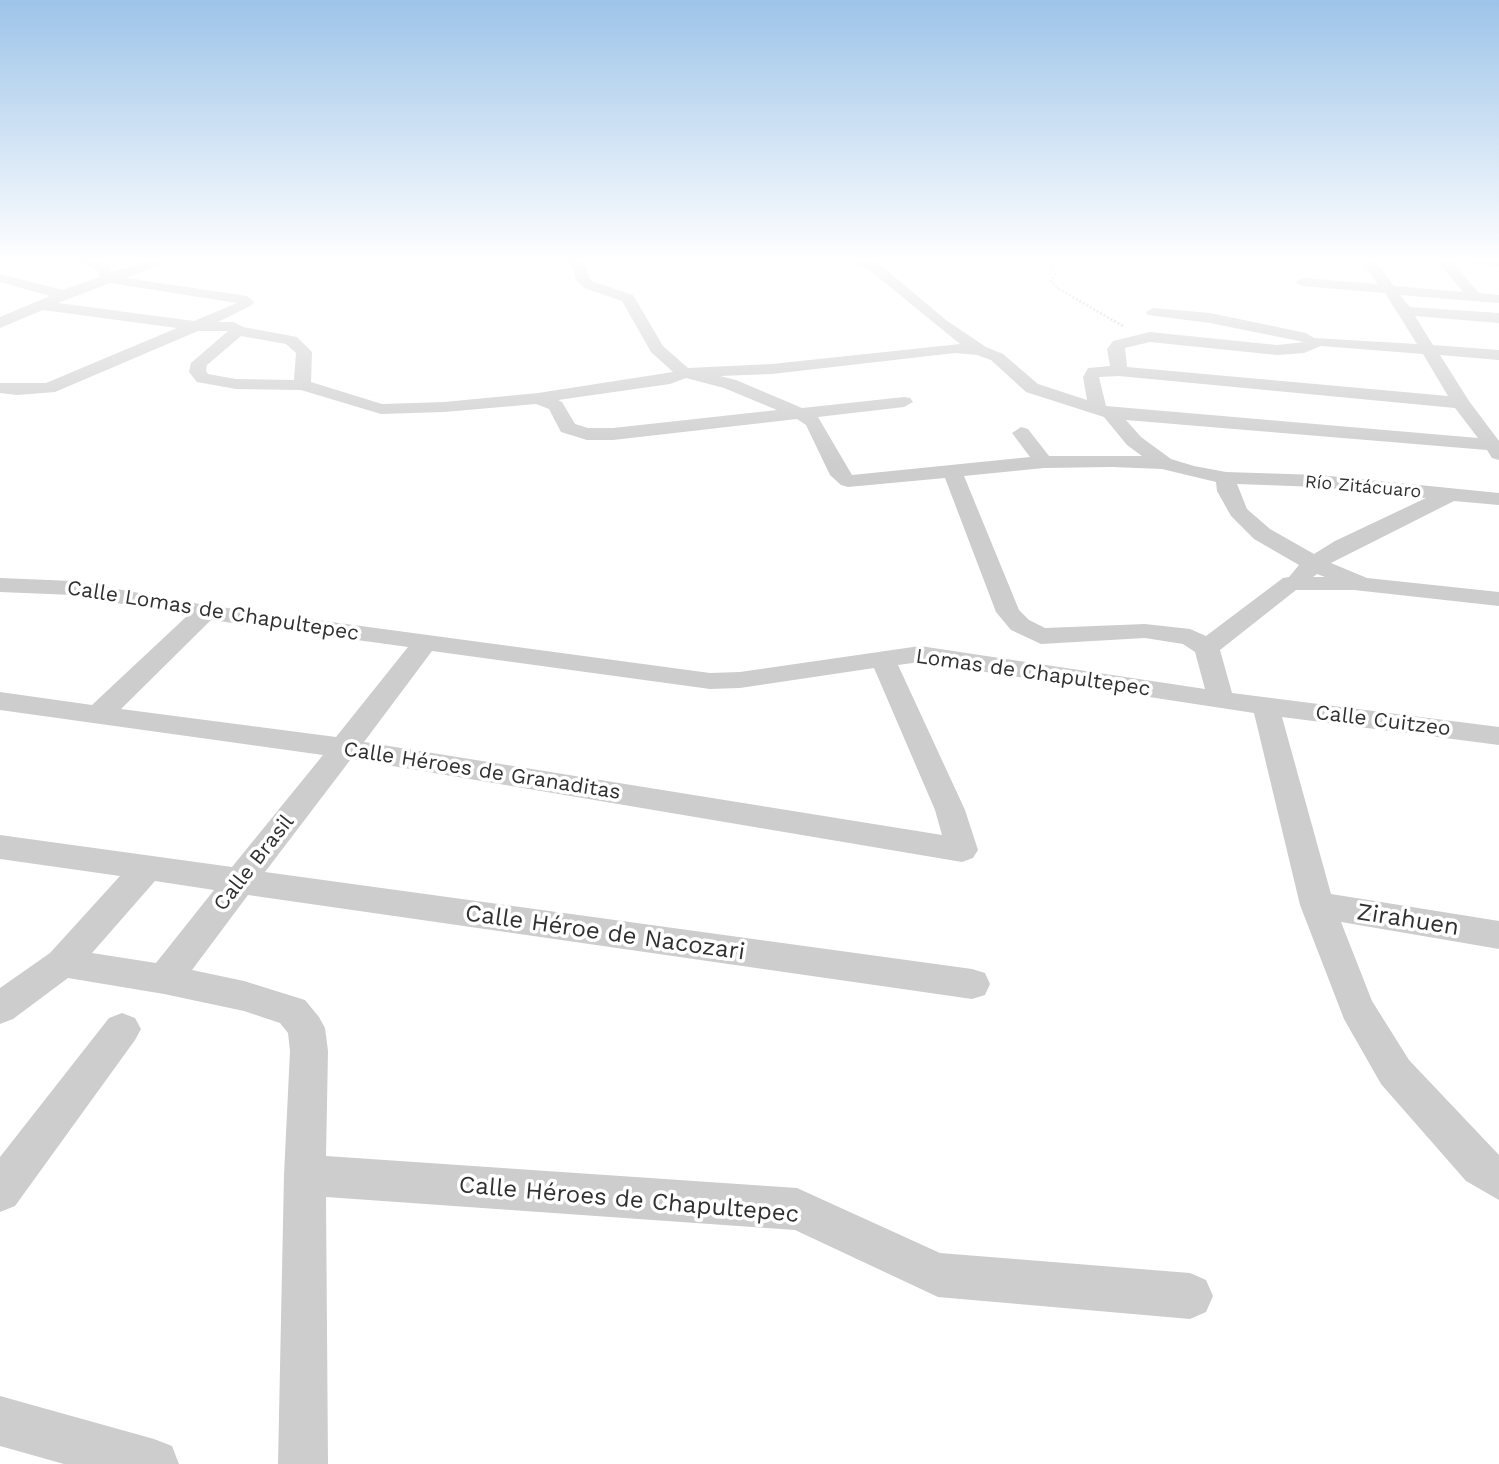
<!DOCTYPE html>
<meta charset="utf-8">
<style>
body{margin:0}
canvas{display:block;background:#fff}
</style>
<canvas width="1499" height="1464"></canvas>
<script>
const g = document.querySelector('canvas').getContext('2d');
g.lineJoin = 'round';
const shape = rows => new Path2D(rows.map(r => 'M' + r).join(''));
function trace(path, color, width, dash) { g.strokeStyle = color; g.lineWidth = width; g.lineCap = dash ? 'butt' : 'round'; g.setLineDash(dash || []); g.stroke(path); }
function fillPath(path, color) { g.fillStyle = color; g.fill(path, 'evenodd'); }
function write(font, color, halo, rows, align = 'center') {
  g.font = font + ' "Work Sans",sans-serif'; g.lineWidth = 7; g.setLineDash([]); g.textBaseline = 'middle'; g.strokeStyle = halo; g.fillStyle = color; for (const [text, x, y, turn = 0] of rows) {
    g.save(); g.translate(x, y); g.rotate((+turn || 0) * Math.PI / 180); g.textAlign = isNaN(turn) ? turn : align; if (halo) g.strokeText(text, 0, 0); g.fillText(text, 0, 0); g.restore();
  }
}
trace(shape([
 [1045,263,1051,264,1055,274,1051,282,1059,289,1123,326]
]), '#cacaca', 2.5, [2, 2]);
fillPath(shape([
 [71,259,92,259,107,264,112,273,152,259,172,259,126,278,247,296,254,302,252,305,218,322,234,322,243,327,297,337,312,352,311,382,382,404,444,402,538,393,673,372,651,352,622,301,584,288,576,280,570,259,584,259,589,278,594,282,633,295,663,346,688,368,772,364,960,344,868,269,846,259,866,259,878,263,946,320,986,347,1003,354,1038,384,1087,400,1083,377,1088,368,1110,366,1107,349,1113,341,1150,332,1277,345,1304,342,1210,323,1148,315,1146,312,1153,308,1210,313,1306,333,1314,338,1417,344,1385,293,1302,286,1295,282,1302,278,1378,284,1360,259,1374,259,1394,286,1463,292,1436,259,1450,259,1479,293,1499,295,1499,303,1400,295,1410,307,1499,313,1499,323,1415,316,1433,345,1499,350,1499,360,1440,355,1469,401,1499,441,1499,460,1492,458,1487,450,1126,420,1141,437,1171,459,1194,466,1226,472,1319,475,1499,493,1499,505,1454,501,1331,563,1367,578,1499,592,1499,606,1354,590,1296,590,1220,650,1232,693,1499,727,1499,745,1282,717,1331,894,1499,921,1499,949,1341,922,1372,1001,1409,1060,1499,1155,1499,1200,1466,1181,1381,1084,1344,1019,1300,905,1254,713,920,662,898,665,965,810,978,850,973,858,962,862,351,759,265,872,972,969,985,973,990,984,985,995,972,999,248,895,192,970,244,981,305,1000,319,1017,325,1028,328,1051,326,1156,797,1188,940,1253,1190,1273,1206,1280,1213,1296,1206,1312,1190,1319,938,1297,795,1230,326,1197,328,1464,278,1464,284,1175,290,1051,288,1033,280,1023,244,1011,164,994,68,978,13,1019,0,1024,0,988,50,953,120,876,0,859,0,835,232,867,323,755,0,710,0,692,92,705,187,616,73,595,0,592,0,578,73,581,205,605,710,673,740,672,920,646,1205,689,1195,652,1183,644,1145,638,1041,644,1011,630,996,612,945,478,848,487,841,485,830,475,806,425,797,419,613,440,587,440,561,432,549,409,536,404,444,412,381,414,301,390,236,389,197,382,189,372,191,363,228,331,198,331,55,392,17,395,0,393,0,383,46,383,177,328,43,310,0,328,0,317,50,296,0,282,0,274,63,290,100,277,97,270,71,259],
 [110,283,237,303,194,321,58,303,110,283],
 [241,336,286,344,296,353,294,380,236,379,208,374,206,371,207,365,241,336],
 [1150,342,1277,355,1304,353,1321,346,1423,354,1448,396,1127,367,1125,348,1150,342],
 [955,353,977,355,991,360,1026,392,1104,417,1127,445,1142,456,1049,456,1028,429,1021,427,1012,433,1030,457,852,475,818,417,904,407,913,402,910,398,904,397,802,408,736,380,720,376,772,374,955,353],
 [1119,376,1455,408,1478,438,1106,406,1099,377,1119,376],
 [686,378,724,388,777,410,613,428,588,428,575,424,562,402,558,400,670,384,686,378],
 [1112,467,1162,469,1216,482,1217,491,1231,516,1254,539,1299,565,1289,577,1283,578,1206,636,1190,629,1145,624,1045,628,1029,620,1019,610,964,476,1044,468,1112,467],
 [1237,484,1319,487,1426,498,1335,541,1314,554,1270,529,1247,509,1237,484],
 [1317,574,1325,577,1313,577,1317,574],
 [211,620,408,647,336,737,121,709,211,620],
 [432,651,710,689,740,688,874,668,935,810,942,835,364,742,432,651],
 [155,881,214,890,156,963,92,953,155,881],
 [1013,259,1036,259,1029,263,1020,263,1013,259],
 [1461,259,1499,259,1499,266,1468,263,1461,259],
 [122,1013,135,1018,141,1029,135,1040,15,1206,0,1212,0,1157,109,1018,122,1013],
 [0,1396,154,1439,172,1446,179,1464,64,1464,0,1446,0,1396]
]), '#cdcdcd');
const sky = g.createLinearGradient(0, 0, 0, 464);
sky.addColorStop(0, '#9dc4e9');
sky.addColorStop(0.56, '#fff');
sky.addColorStop(1, '#ffffff00');
g.fillStyle = sky;
g.fillRect(0, 0, 1499, 464);
write('18px', '#303030', '#fff', [
 ["Río Zitácuaro",1363,487,5]
]);
write('21px', '#303030', '#fff', [
 ["Calle Lomas de Chapultepec",213,611,9],
 ["Lomas de Chapultepec",1033,673,8],
 ["Calle Cuitzeo",1383,721,7],
 ["Calle Héroes de Granaditas",482,771,9],
 ["Calle Brasil",254,863,-52]
]);
write('24px', '#303030', '#fff', [
 ["Zirahuen",1408,920,9],
 ["Calle Héroe de Nacozari",605,933,8],
 ["Calle Héroes de Chapultepec",629,1200,5]
]);
</script>
